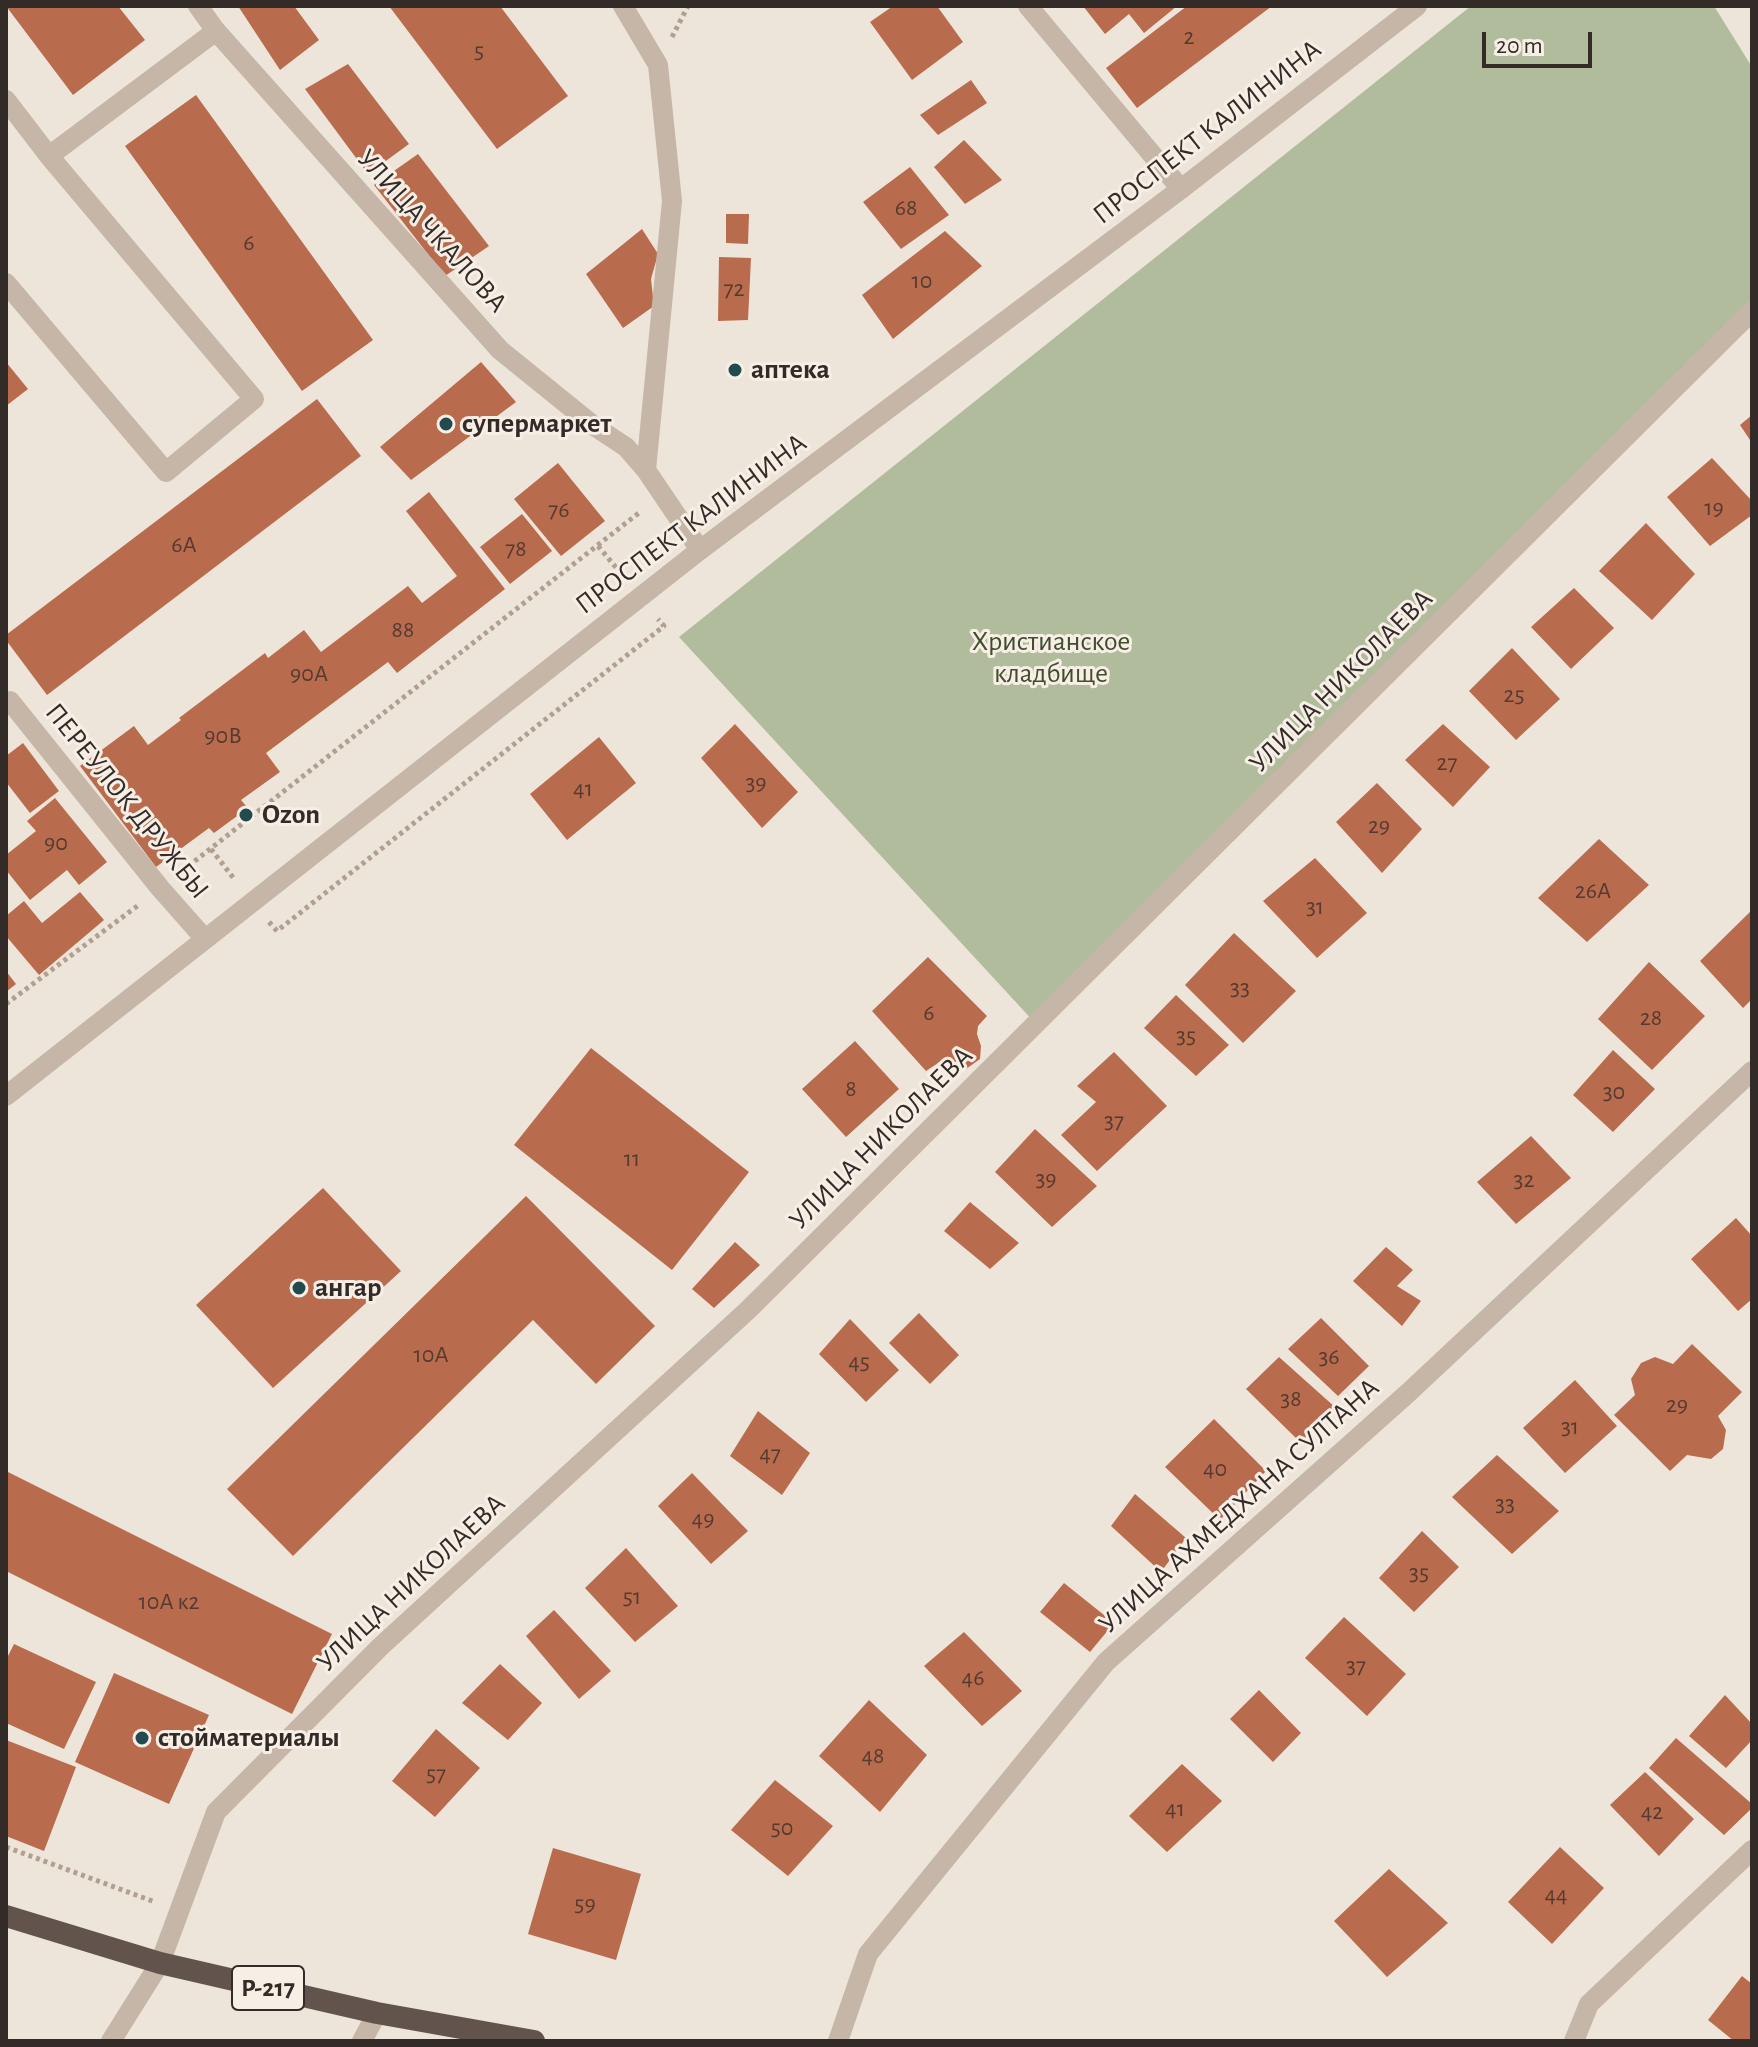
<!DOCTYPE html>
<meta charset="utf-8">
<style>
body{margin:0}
#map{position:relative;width:1758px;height:2047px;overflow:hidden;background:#eee5da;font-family:"Alegreya Sans",sans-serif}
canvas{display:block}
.frame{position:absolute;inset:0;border:8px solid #322b27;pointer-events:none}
.scale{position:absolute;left:1482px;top:32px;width:110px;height:36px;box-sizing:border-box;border:4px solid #322b27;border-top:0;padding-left:10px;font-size:24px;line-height:28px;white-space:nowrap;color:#322b27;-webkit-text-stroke:6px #f7efe6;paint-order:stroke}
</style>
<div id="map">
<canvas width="1758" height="2047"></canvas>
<div class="frame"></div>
<div class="scale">20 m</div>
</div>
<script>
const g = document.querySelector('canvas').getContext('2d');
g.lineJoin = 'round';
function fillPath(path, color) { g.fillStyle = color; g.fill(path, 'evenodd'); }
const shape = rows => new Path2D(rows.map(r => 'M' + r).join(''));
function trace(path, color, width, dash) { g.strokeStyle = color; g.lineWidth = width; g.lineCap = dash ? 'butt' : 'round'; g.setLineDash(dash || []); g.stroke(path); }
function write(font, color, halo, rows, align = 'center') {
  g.font = font + ' "Alegreya Sans",sans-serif'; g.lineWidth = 6; g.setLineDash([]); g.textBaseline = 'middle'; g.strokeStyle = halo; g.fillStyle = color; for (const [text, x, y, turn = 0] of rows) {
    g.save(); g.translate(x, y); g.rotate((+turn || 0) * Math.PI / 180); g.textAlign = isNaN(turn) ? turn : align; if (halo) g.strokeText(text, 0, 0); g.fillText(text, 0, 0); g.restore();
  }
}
fillPath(shape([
 [1471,6,1714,6,1752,67,1752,311,1036,1024,679,637]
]), '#b0bc9c');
fillPath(shape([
 [6,6,118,6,145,40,73,95],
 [238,6,294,6,319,40,280,70],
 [389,6,500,6,568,96,497,149],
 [893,6,937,6,963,42,912,80,870,22],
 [1083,6,1177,6,1144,33,1129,14,1105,34],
 [1187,6,1272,6,1137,108,1106,68],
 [348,64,409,144,368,174,305,89],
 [971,80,987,103,938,135,920,115],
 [196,95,373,340,302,391,125,146],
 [964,140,1002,180,965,204,934,167],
 [418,154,489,246,445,276,374,185],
 [910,167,949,215,901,249,863,202],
 [726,214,749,214,748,244,726,243],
 [642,229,658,254,651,279,654,306,623,328,586,274],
 [945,231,982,266,893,339,862,295],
 [719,257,751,258,748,320,718,321],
 [6,362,28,389,6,406],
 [481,362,516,402,411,480,380,447],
 [317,399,361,456,47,695,6,640,6,635],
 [1752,415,1752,443,1740,425],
 [1712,458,1752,501,1752,515,1710,546,1667,497],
 [558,463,605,521,561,556,514,499],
 [429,492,505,589,397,673,388,662,266,753,280,772,241,800,248,808,214,833,209,828,156,867,80,766,134,726,148,745,181,720,179,718,265,653,268,658,304,630,321,652,408,586,422,603,457,576,406,511],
 [522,514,552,551,510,584,480,547],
 [1646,523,1695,574,1652,620,1599,571],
 [1574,588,1614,628,1571,669,1531,627],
 [1512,648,1560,699,1516,740,1469,691],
 [735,724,798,792,762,828,701,758],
 [1443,724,1490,767,1453,807,1405,760],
 [599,737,636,783,567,840,530,794],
 [23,743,59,791,30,813,6,782,6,756],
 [1377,783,1422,829,1382,873,1336,822],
 [55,798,107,862,79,885,67,870,30,900,6,870,6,855,36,831,27,821],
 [1599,839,1649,885,1587,942,1538,898],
 [1315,858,1367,913,1317,958,1263,901],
 [80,892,104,920,39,975,6,936,6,916,24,901,42,923],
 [1752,910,1752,999,1743,1008,1700,961],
 [1234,933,1296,991,1243,1043,1185,985],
 [928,957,987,1016,978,1026,977,1034,981,1046,980,1059,966,1069,950,1068,941,1061,926,1071,872,1011],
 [1649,962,1705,1016,1652,1070,1598,1019],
 [6,971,16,984,6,992],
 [1176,995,1229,1045,1196,1076,1144,1028],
 [855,1041,899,1089,846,1137,802,1089],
 [591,1048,749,1172,672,1270,514,1145],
 [1613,1050,1655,1089,1613,1132,1573,1095],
 [1114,1052,1167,1106,1097,1171,1061,1135,1096,1102,1077,1086],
 [1035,1129,1097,1186,1052,1227,995,1172],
 [1531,1136,1571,1178,1516,1224,1477,1182],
 [323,1188,401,1271,273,1388,196,1305],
 [526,1196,655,1326,596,1384,533,1320,293,1556,227,1489],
 [970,1202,1019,1243,990,1269,944,1231],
 [1736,1218,1752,1236,1752,1299,1738,1311,1691,1259],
 [735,1242,760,1265,714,1308,692,1289],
 [1386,1247,1413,1270,1397,1286,1421,1301,1402,1326,1353,1281],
 [919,1313,959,1355,930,1384,889,1343],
 [1321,1318,1369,1366,1338,1396,1288,1349],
 [850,1319,899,1370,866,1402,819,1354],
 [1692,1344,1742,1392,1718,1416,1726,1430,1723,1449,1711,1459,1687,1455,1670,1471,1614,1415,1635,1395,1631,1379,1641,1363,1655,1357,1673,1364],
 [1279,1357,1336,1408,1301,1443,1246,1389],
 [1575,1380,1617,1426,1565,1473,1523,1428],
 [758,1411,810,1453,782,1495,730,1456],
 [1214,1419,1266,1471,1220,1520,1165,1467],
 [1497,1455,1559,1511,1512,1554,1452,1497],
 [6,1471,332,1634,292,1714,6,1571],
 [692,1473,748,1531,711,1564,658,1506],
 [1135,1494,1186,1538,1161,1572,1111,1526],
 [1422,1531,1459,1567,1414,1612,1379,1578],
 [626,1548,678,1606,635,1642,585,1588],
 [1064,1583,1114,1623,1090,1652,1040,1612],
 [554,1610,611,1671,579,1699,526,1636],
 [1344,1617,1406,1674,1367,1716,1305,1658],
 [964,1632,1022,1691,982,1726,924,1666],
 [14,1644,96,1682,64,1749,6,1723,6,1660],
 [500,1664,542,1703,508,1740,462,1703],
 [114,1673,209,1715,169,1804,75,1762],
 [1259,1690,1301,1733,1273,1762,1230,1719],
 [1725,1695,1752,1724,1752,1740,1726,1768,1689,1736],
 [869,1700,927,1755,880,1812,819,1756],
 [436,1729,480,1768,435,1817,392,1781],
 [1676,1738,1752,1804,1752,1808,1724,1835,1649,1768],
 [6,1740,76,1767,44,1851,6,1836],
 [1182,1764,1222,1801,1167,1852,1129,1816],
 [1645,1772,1694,1819,1659,1856,1610,1805],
 [775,1780,833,1826,788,1876,731,1830],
 [1560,1847,1604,1888,1552,1944,1508,1902],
 [553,1848,641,1874,616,1960,528,1934],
 [1389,1869,1448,1923,1387,1977,1334,1921],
 [1742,1976,1752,1984,1752,2041,1734,2041,1708,2020]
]), '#b96b4d');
trace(shape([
 [672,37,688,6],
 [598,546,624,577],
 [211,849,235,880],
 [182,871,640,512],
 [269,922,277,931,664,626,658,619],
 [6,1004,140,904],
 [6,1847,155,1902]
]), '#b1a092', 5, [4, 4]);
trace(shape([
 [6,100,49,156],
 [6,283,166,472,254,399,49,156,216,31]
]), '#c5b6a7', 20);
trace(shape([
 [198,6,216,31,500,350,594,426,626,447,646,470],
 [623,6,658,65,672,201,646,470,700,550],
 [1028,6,1181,189],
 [6,705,10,701,160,888,205,939],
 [111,2041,160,1963,216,1812,380,1647,748,1310,1752,311],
 [362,2041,377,2013],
 [838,2041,868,1954,1106,1662,1408,1393,1752,1071],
 [1574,2041,1589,2004,1752,1850]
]), '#c5b6a7', 20);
trace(shape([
 [6,1096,700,550,1181,189,1417,6]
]), '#c5b6a7', 20);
trace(shape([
 [6,1916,160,1963,377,2013,534,2041]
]), '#62544c', 22);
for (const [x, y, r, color] of [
 [735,370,8,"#214b4f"],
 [446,424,8,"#214b4f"],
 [246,815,8,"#214b4f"],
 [299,1288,8,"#214b4f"],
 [142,1738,8,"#214b4f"]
]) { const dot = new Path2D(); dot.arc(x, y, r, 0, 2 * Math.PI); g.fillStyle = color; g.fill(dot); trace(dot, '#f7efe6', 3); }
write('24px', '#543b30', null, [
 ["2",1189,37],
 ["5",479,51],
 ["68",906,208],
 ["6",249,243],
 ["10",922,281],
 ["72",734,289],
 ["19",1714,508],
 ["76",559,510],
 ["6А",184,545],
 ["78",516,549],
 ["88",403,630],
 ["90А",309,674],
 ["25",1514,695],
 ["90В",223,736],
 ["27",1447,763],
 ["39",756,783],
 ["41",583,789],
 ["29",1379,826],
 ["90",56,843],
 ["26А",1593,891],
 ["31",1315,907],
 ["33",1240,988],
 ["6",929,1013],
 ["28",1651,1018],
 ["35",1186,1036],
 ["8",851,1089],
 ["30",1614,1092],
 ["37",1114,1121],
 ["11",632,1159],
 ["39",1046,1179],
 ["32",1524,1180],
 ["10А",431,1355],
 ["36",1329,1357],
 ["45",859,1362],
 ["38",1291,1399],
 ["29",1677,1405],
 ["31",1570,1427],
 ["47",770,1454],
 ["40",1215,1469],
 ["33",1505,1504],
 ["49",703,1519],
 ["35",1419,1573],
 ["51",632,1597],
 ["10А к2",169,1602],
 ["37",1356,1666],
 ["46",973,1678],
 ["48",873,1756],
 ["57",436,1774],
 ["41",1175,1809],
 ["42",1652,1812],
 ["50",782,1828],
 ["44",1556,1895],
 ["59",585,1904]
]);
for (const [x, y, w] of [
 [268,1988,72]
]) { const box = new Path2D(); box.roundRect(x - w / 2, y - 22, w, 44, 6); g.fillStyle = '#f7efe6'; g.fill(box); trace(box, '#322b27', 2); }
write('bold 26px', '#322b27', null, [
 ["Р-217",268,1988]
]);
write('28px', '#322b27', '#f7efe6', [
 ["ПРОСПЕКТ КАЛИНИНА",1207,132,-38],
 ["УЛИЦА ЧКАЛОВА",432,231,48],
 ["ПРОСПЕКТ КАЛИНИНА",691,524,-37],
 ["УЛИЦА НИКОЛАЕВА",1341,681,-45],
 ["ПЕРЕУЛОК ДРУЖБЫ",127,801,51],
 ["УЛИЦА НИКОЛАЕВА",881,1138,-45],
 ["УЛИЦА АХМЕДХАНА СУЛТАНА",1239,1506,-42],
 ["УЛИЦА НИКОЛАЕВА",411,1583,-43]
]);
write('bold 28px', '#322b27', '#f7efe6', [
 ["аптека",751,370],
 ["супермаркет",462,424],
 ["Ozon",262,815],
 ["ангар",315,1288],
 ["стойматериалы",158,1738]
], 'left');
write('28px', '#414e2d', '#f7efe6', [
 ["Христианское",1051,642],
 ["кладбище",1051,674]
]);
</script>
